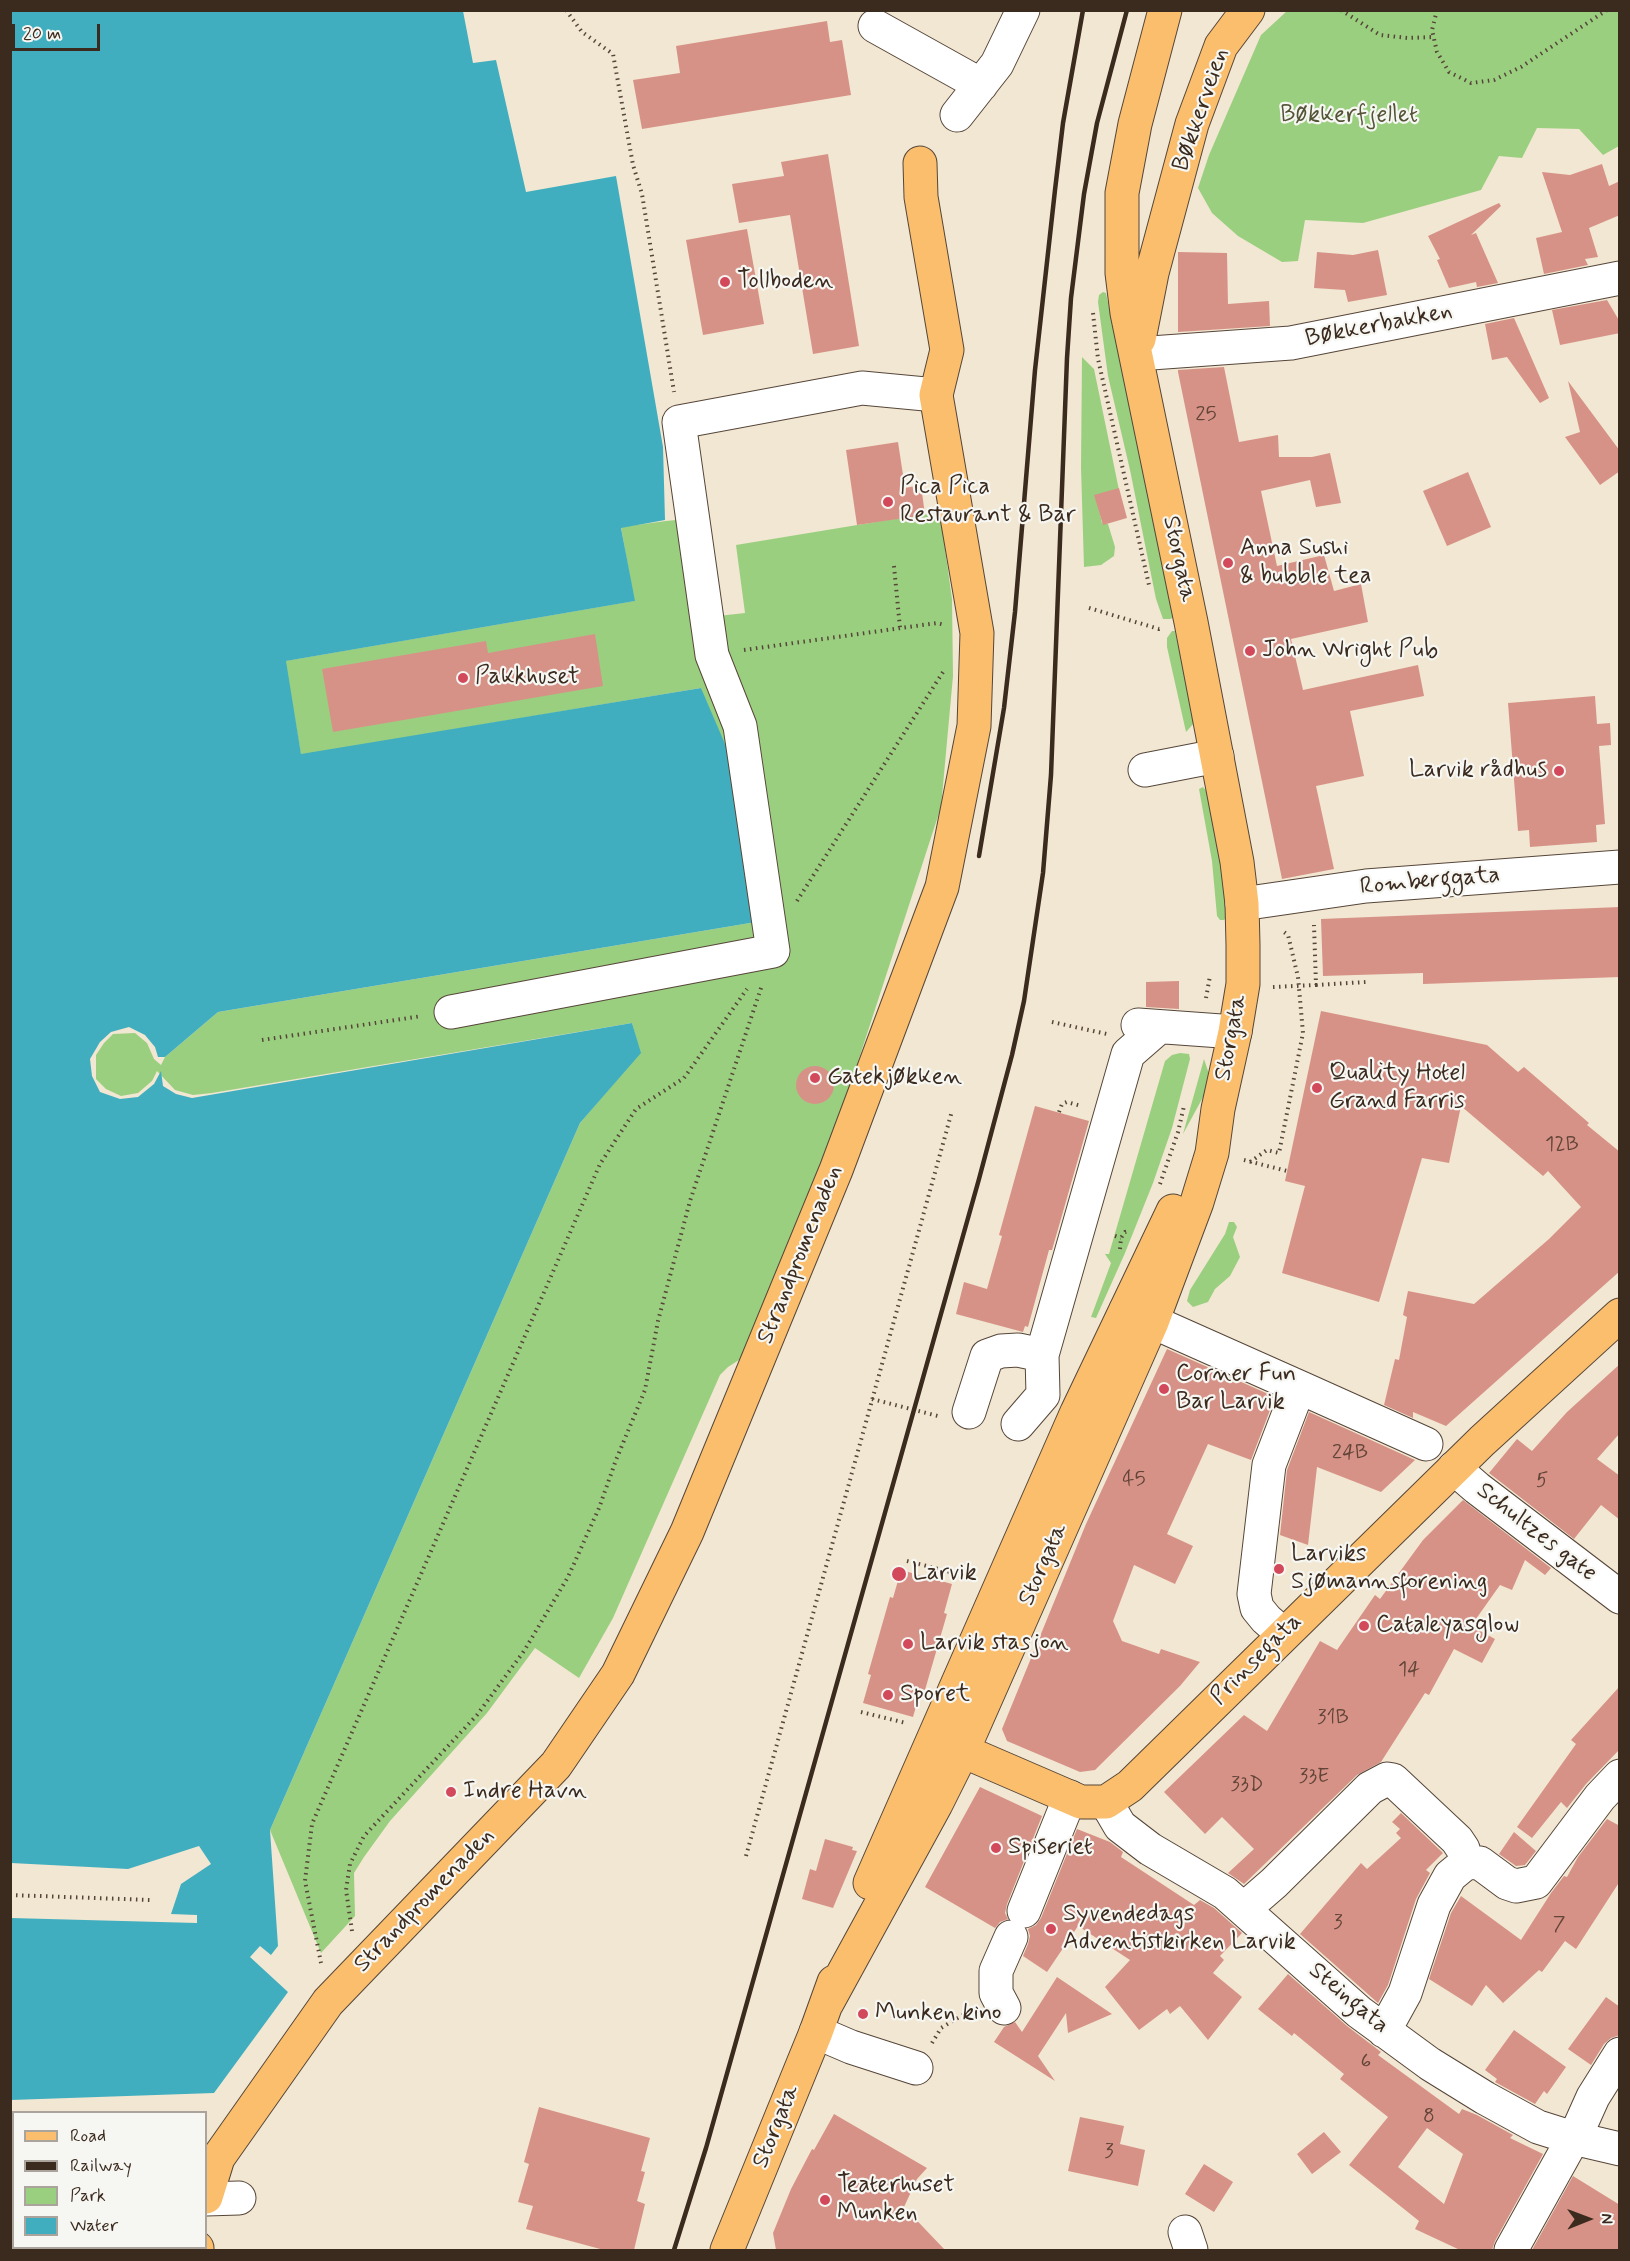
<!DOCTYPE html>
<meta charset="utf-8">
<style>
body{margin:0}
#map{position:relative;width:1630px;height:2261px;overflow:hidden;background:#f2e7d2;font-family:Mynerve,sans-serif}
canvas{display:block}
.frame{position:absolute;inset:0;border:12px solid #3b2a1e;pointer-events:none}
.legend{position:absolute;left:12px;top:2111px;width:195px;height:138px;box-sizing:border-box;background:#f6f6f2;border:2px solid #aba49d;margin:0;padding:8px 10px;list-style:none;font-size:18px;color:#3b2a1e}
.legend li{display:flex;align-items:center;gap:12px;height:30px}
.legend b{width:30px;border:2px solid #aba49d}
.north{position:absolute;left:1558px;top:2189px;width:60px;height:60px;-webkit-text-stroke:4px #f6f6f2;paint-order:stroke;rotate:89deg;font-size:16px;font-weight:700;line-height:24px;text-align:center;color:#3b2a1e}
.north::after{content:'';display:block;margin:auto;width:21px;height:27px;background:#3b2a1e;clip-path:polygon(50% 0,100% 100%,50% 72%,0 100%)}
.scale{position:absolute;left:12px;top:24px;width:88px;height:27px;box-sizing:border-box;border:3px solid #3b2a1e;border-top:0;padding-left:8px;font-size:18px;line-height:21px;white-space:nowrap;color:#3b2a1e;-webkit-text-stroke:4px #f6f6f2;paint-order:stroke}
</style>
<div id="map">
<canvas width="1630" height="2261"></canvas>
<div class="frame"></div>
<ul class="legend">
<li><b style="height:8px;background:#fabe6d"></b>Road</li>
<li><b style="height:8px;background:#3b2a1e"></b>Railway</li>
<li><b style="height:16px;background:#9bcf80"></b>Park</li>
<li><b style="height:16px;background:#41aebf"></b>Water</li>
</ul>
<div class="north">N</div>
<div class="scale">20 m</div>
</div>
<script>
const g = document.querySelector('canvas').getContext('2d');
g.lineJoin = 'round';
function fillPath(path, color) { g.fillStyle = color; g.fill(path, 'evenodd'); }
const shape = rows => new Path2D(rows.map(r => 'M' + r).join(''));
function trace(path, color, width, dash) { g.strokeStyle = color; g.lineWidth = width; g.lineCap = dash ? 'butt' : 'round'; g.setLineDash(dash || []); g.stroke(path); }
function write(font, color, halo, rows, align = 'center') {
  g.font = font + ' Mynerve,sans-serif'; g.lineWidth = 4.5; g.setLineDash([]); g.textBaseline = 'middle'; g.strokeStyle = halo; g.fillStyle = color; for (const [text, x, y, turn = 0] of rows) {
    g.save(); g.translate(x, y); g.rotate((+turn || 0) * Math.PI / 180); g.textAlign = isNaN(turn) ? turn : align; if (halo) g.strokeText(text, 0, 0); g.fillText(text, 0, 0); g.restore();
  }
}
fillPath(shape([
 [1287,11,1619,11,1619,146,1603,155,1579,129,1537,128,1522,158,1499,156,1481,190,1363,223,1305,220,1298,261,1282,262,1238,236,1212,213,1198,188,1209,155,1261,35],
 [1103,292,1106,293,1173,618,1170,619,1163,619,1156,599,1130,470,1108,376,1098,302,1099,295],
 [1082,357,1094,369,1119,490,1096,496,1102,523,1108,524,1115,547,1114,556,1101,565,1084,567,1081,468],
 [924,514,936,516,941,520,952,599,953,676,941,807,850,1086,754,1344,739,1360,728,1367,720,1375,613,1618,579,1678,535,1648,487,1713,390,1821,364,1857,354,1873,355,1916,321,1953,270,1830,580,1123,640,1053,632,1023,212,1093,193,1095,175,1090,157,1071,152,1081,138,1093,121,1096,106,1089,96,1079,96,1055,104,1043,113,1034,135,1033,147,1043,154,1059,161,1065,165,1057,218,1012,756,922,701,688,301,755,285,661,634,601,621,527,666,521,676,520,691,619,745,613,736,545],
 [1172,631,1175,631,1195,722,1186,732,1167,647,1167,638],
 [1203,787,1208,793,1221,865,1227,917,1224,920,1220,920,1217,916,1212,861,1199,789],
 [1180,1053,1189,1054,1190,1059,1172,1128,1153,1183,1125,1253,1096,1318,1091,1317,1111,1263,1105,1254,1109,1254,1165,1061,1172,1055],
 [1204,1059,1208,1071,1208,1088,1183,1134],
 [1229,1222,1234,1222,1237,1227,1233,1237,1240,1257,1230,1276,1215,1289,1208,1302,1193,1307,1187,1301,1190,1290,1225,1234]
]), '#9bcf80');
fillPath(shape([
 [10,11,463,11,473,63,496,60,526,192,616,176,663,447,665,520,621,528,635,601,286,661,301,754,701,688,731,758,756,922,218,1012,165,1057,158,1057,155,1047,145,1035,129,1027,111,1032,100,1042,90,1059,92,1076,100,1092,120,1099,138,1097,154,1084,161,1071,163,1086,176,1094,192,1098,632,1023,641,1053,580,1123,270,1830,278,1946,271,1955,260,1946,250,1957,288,1992,214,2093,11,2100,11,1918,197,1923,197,1915,171,1914,181,1884,211,1864,199,1846,128,1869,11,1863]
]), '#41aebf');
fillPath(shape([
 [827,21,830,42,842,40,851,95,642,129,633,80,680,73,676,46],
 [828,154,859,346,813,354,790,215,739,223,732,184,784,176,781,162],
 [1602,164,1609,186,1620,181,1620,215,1589,228,1598,257,1585,259,1588,265,1544,274,1536,238,1562,232,1542,172,1570,175],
 [1499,203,1501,206,1471,235,1476,233,1498,283,1477,287,1476,282,1449,288,1437,260,1440,259,1428,236],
 [747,229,764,324,703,335,686,240],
 [1378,250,1387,295,1348,302,1345,290,1314,288,1317,252,1353,255],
 [1178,252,1227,253,1228,304,1269,301,1270,326,1178,332],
 [1607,300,1620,322,1620,333,1560,345,1552,310],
 [1514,318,1549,398,1540,403,1507,357,1492,360,1485,324],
 [1224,367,1239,442,1278,435,1279,457,1312,457,1330,453,1341,503,1316,507,1310,480,1261,491,1277,566,1324,555,1334,591,1361,584,1368,622,1291,639,1303,690,1418,665,1424,696,1350,711,1364,776,1316,786,1334,869,1282,879,1178,372,1178,370],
 [1568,381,1620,451,1620,471,1600,485,1565,437,1580,432],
 [898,442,905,488,921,485,925,515,857,525,846,450],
 [1468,472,1491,527,1447,546,1423,491],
 [1119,488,1127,518,1103,525,1094,495],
 [595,634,603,686,333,732,322,669,486,641,488,653],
 [1595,696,1597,724,1610,723,1611,745,1599,746,1605,824,1596,825,1597,842,1530,847,1529,830,1518,831,1508,703],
 [1620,907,1620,977,1423,984,1423,973,1323,976,1321,919],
 [1179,981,1179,1009,1146,1007,1146,982],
 [1321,1011,1487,1045,1518,1072,1524,1067,1589,1123,1587,1125,1620,1152,1620,1271,1446,1426,1413,1412,1413,1418,1384,1405,1395,1359,1399,1360,1407,1317,1403,1315,1408,1291,1474,1304,1549,1239,1581,1207,1548,1171,1543,1176,1461,1106,1449,1163,1422,1158,1379,1302,1282,1273,1305,1186,1285,1181],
 '796 1085a19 19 0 1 1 38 0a19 19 0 1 1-38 0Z',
 [1035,1106,1089,1121,1052,1250,1049,1250,1028,1327,1025,1326,1023,1332,956,1314,964,1282,987,1289,1002,1236,999,1235],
 [1167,1349,1275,1397,1251,1460,1208,1444,1167,1534,1193,1546,1175,1584,1134,1565,1113,1621,1122,1641,1159,1654,1161,1649,1200,1662,1180,1686,1095,1770,1080,1772,1007,1741,1002,1729,1086,1524],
 [1620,1364,1620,1433,1597,1459,1620,1476,1620,1520,1601,1505,1574,1539,1489,1473,1517,1439,1532,1451,1567,1412],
 [1309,1412,1415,1460,1381,1492,1317,1467,1308,1545,1280,1535,1287,1470],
 [1463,1500,1551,1568,1545,1575,1525,1560,1512,1590,1500,1585,1471,1626,1495,1639,1482,1663,1454,1649,1429,1695,1425,1693,1381,1762,1357,1775,1244,1884,1228,1873,1254,1849,1222,1817,1205,1834,1164,1792,1244,1715,1267,1731,1320,1641,1337,1650,1375,1595,1380,1599,1423,1540],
 [901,1570,952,1584,944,1613,947,1614,925,1690,921,1689,913,1717,863,1703,871,1675,868,1674,890,1597,893,1598],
 [1620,1686,1620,1749,1586,1784,1567,1808,1561,1802,1532,1838,1517,1827,1576,1744,1571,1740],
 [980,1787,1042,1816,1007,1904,1005,1913,1008,1919,1000,1922,995,1928,925,1887],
 [1401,1813,1443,1853,1426,1870,1430,1873,1416,1899,1388,1985,1378,2003,1300,1934,1361,1863,1367,1869,1401,1838,1396,1833,1400,1829,1392,1822],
 [1607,1819,1620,1826,1620,1881,1576,1949,1565,1941,1542,1972,1539,1970,1503,2003,1486,1985,1472,2006,1429,1979,1451,1913,1461,1896,1521,1940,1551,1893,1564,1876,1567,1877,1578,1857],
 [1077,1829,1110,1842,1123,1852,1121,1857,1194,1905,1200,1900,1214,1908,1242,1933,1220,1956,1224,1960,1213,1973,1242,1997,1208,2040,1180,2006,1170,2014,1167,2009,1139,2030,1105,1987,1130,1960,1078,1926,1047,1972,1023,1956,1028,1944,1030,1936,1028,1929,1036,1925,1041,1918],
 [1514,1832,1536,1851,1525,1865,1516,1866,1499,1854],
 [825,1839,853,1847,852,1850,857,1851,833,1908,802,1899,810,1869,816,1871],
 [1288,1974,1347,2026,1381,2052,1378,2055,1459,2114,1462,2109,1477,2115,1513,2135,1510,2138,1543,2154,1495,2241,1492,2250,1460,2250,1415,2229,1419,2221,1349,2165,1388,2117,1340,2079,1344,2074,1294,2033,1292,2036,1258,2009],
 [1427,2128,1463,2154,1444,2204,1398,2167],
 [1057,1977,1112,2014,1068,2033,1066,2013,1038,2056,1055,2081,994,2042,1004,2027,1015,2022,1022,2032],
 [1606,1997,1620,2007,1620,2035,1611,2038,1604,2044,1591,2065,1568,2049],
 [1514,2030,1566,2067,1547,2094,1544,2091,1535,2104,1495,2082,1497,2079,1485,2070],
 [539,2107,650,2138,641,2171,645,2172,637,2201,645,2204,634,2250,604,2250,526,2229,533,2206,518,2202,529,2164,524,2162],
 [834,2114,927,2168,917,2179,904,2207,945,2250,776,2250,773,2233,791,2189,812,2149,814,2150],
 [1080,2117,1124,2126,1120,2144,1145,2150,1138,2186,1068,2171],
 [1324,2132,1341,2152,1312,2174,1297,2154],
 [1204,2164,1233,2182,1214,2212,1185,2194],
 [1573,2176,1620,2205,1620,2250,1532,2250]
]), '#d79287');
const minor = shape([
 [875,26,981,85],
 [957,115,997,64,1023,10],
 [1137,354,1291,343,1620,278],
 [1145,770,1217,756],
 [1242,904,1366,886,1620,867],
 [451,1012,773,951,740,726,712,655,679,422,862,388,936,395],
 [1138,1025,1235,1032],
 [1126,1310,1299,1387,1269,1465,1254,1594,1257,1608,1266,1619,1283,1634],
 [1299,1387,1426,1444],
 [969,1412,987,1356,1001,1351,1018,1350,1042,1355],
 [1018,1424,1043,1395,1042,1355,1128,1054,1159,1027],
 [1454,1468,1477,1488,1620,1597],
 [1106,1802,1120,1826,1150,1849,1225,1893,1359,2012,1430,2064,1485,2098,1538,2127,1573,2138,1620,2149],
 [1244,1909,1274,1883,1370,1788,1387,1779,1393,1780,1457,1840,1463,1849,1467,1862],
 [1024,1911,1070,1797],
 [1004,2008,996,1993,996,1971,1011,1937],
 [1384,2031,1405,1993,1434,1905,1450,1876,1467,1862,1480,1863,1507,1883,1516,1886,1536,1882,1600,1797,1620,1776],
 [816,2032,851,2047,916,2068],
 [10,2154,14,2154],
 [206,2199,239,2198],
 [1185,2232,1191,2250],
 [1511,2250,1580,2126,1593,2097,1620,2054]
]);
const major = shape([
 [1139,339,1152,273,1192,124,1221,46,1248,10],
 [942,1742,1081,1802,1106,1802,1130,1786,1482,1441,1620,1315],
 [870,1883,1077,1412,1173,1211],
 [827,2003,936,1804,963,1750,1152,1322,1197,1202,1212,1153,1218,1109,1235,1032,1243,984,1243,945,1242,904,1237,862,1191,622,1127,313,1122,273,1122,193,1135,124,1165,10],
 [206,2197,218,2158,328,2002,556,1765,618,1674,687,1532,836,1170,942,887,974,726,977,633,936,395,947,350,921,197,920,163],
 [197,2250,197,2248],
 [727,2250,816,2032,834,1982]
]);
trace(minor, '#564639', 35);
trace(major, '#564639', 35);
trace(shape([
 [566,10,582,32,613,54,633,165,642,194,674,392],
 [1341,10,1380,35,1408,38,1434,37],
 [1437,10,1432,30,1437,52,1449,72,1471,83,1494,80,1521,67,1607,10],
 [1093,313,1098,359,1149,585],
 [894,566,900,628],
 [1089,608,1159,629,1162,628],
 [744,650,937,623,945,625],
 [797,901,943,672],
 [1316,985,1366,982],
 [1273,987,1316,985,1314,925],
 [1206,998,1210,976],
 [1052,1022,1107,1034],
 [262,1040,422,1016],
 [1059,1112,1062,1104,1067,1102,1081,1106],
 [1244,1160,1287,1171],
 [1250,1162,1267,1150,1279,1153,1303,1033,1298,977,1288,935,1281,930],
 [1160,1184,1178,1132,1184,1106],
 [1115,1236,1121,1238],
 [1120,1249,1121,1238,1125,1232,1129,1231],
 [872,1399,938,1416],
 [907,1561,970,1577],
 [861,1712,906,1723],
 [746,1856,952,1111],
 [10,1895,151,1900],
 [352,1931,346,1890,350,1864,364,1836,477,1715,524,1651,568,1577,599,1508,616,1460,645,1390,658,1321,690,1201,762,985],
 [321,1963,305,1881,312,1824,600,1164,636,1109,684,1078,747,989],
 [932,2043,941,2028,971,2010]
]), '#564639', 4, [1.5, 4.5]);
trace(minor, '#fff', 33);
trace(major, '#fabe6d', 33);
trace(shape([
 [979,856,1004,708,1015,612,1035,370,1055,190,1063,123,1083,10],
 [674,2250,706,2148,979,1179,1012,1055,1024,1001,1043,873,1051,775,1067,358,1071,298,1084,194,1097,123,1127,10]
]), '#3b2a1e', 4.5);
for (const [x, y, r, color] of [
 [725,282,6,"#d1495b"],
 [888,502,6,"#d1495b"],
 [1228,563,6,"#d1495b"],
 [1250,651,6,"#d1495b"],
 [463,678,6,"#d1495b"],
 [1559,771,6,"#d1495b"],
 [815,1078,6,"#d1495b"],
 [1317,1088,6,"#d1495b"],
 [1164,1389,6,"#d1495b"],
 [1279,1569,6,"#d1495b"],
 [899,1574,8,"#d1495b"],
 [1364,1626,6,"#d1495b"],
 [908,1644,6,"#d1495b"],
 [888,1695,6,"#d1495b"],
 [451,1792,6,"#d1495b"],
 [996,1848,6,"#d1495b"],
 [1051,1929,6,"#d1495b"],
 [863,2014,6,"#d1495b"],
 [825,2200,6,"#d1495b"]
]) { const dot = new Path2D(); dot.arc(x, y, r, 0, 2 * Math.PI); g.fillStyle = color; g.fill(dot); trace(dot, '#f6f6f2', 2); }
write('21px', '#624438', null, [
 ["25",1206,416],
 ["12B",1562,1146],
 ["24B",1350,1454],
 ["45",1134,1481],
 ["5",1542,1482],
 ["14",1409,1671],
 ["31B",1333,1719],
 ["33E",1314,1778],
 ["33D",1247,1786],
 ["3",1338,1924],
 ["7",1559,1926],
 ["6",1366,2063],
 ["8",1429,2118],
 ["3",1109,2153]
]);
write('24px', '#3b2a1e', '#f6f6f2', [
 ["Bøkkerveien",1202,110,-71],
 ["Bøkkerbakken",1379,326,-11],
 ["Storgata",1178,559,78],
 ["Romberggata",1430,882,-5],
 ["Storgata",1232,1038,-79],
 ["Strandpromenaden",801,1255,-68],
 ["Schultzes gate",1536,1533,38],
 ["Storgata",1044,1565,-66],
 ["Prinsegata",1257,1660,-45],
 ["Strandpromenaden",425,1901,-46],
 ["Steingata",1348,1999,40],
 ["Storgata",777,2127,-68]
]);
write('24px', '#535336', '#f6f6f2', [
 ["Bøkkerfjellet",1349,116]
]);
write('24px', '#3b2a1e', '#f6f6f2', [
 ["Tollboden",737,282],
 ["Pica Pica",900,488],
 ["Restaurant & Bar",900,516],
 ["Anna Sushi",1240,549],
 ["& bubble tea",1240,577],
 ["John Wright Pub",1262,651],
 ["Pakkhuset",475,678],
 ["Larvik rådhus",1547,771,"right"],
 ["Quality Hotel",1329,1074],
 ["Grand Farris",1329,1102],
 ["Gatekjøkken",827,1078],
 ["Corner Fun",1176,1375],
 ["Bar Larvik",1176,1403],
 ["Larviks",1291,1555],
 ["Sjømannsforening",1291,1583],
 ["Larvik",912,1574],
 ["Cataleyasglow",1376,1626],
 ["Larvik stasjon",920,1644],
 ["Sporet",900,1695],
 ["Indre Havn",463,1792],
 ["Spiseriet",1008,1848],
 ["Syvendedags",1063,1915],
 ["Adventistkirken Larvik",1063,1943],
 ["Munken kino",875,2014],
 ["Teaterhuset",837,2186],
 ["Munken",837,2214]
], 'left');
</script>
